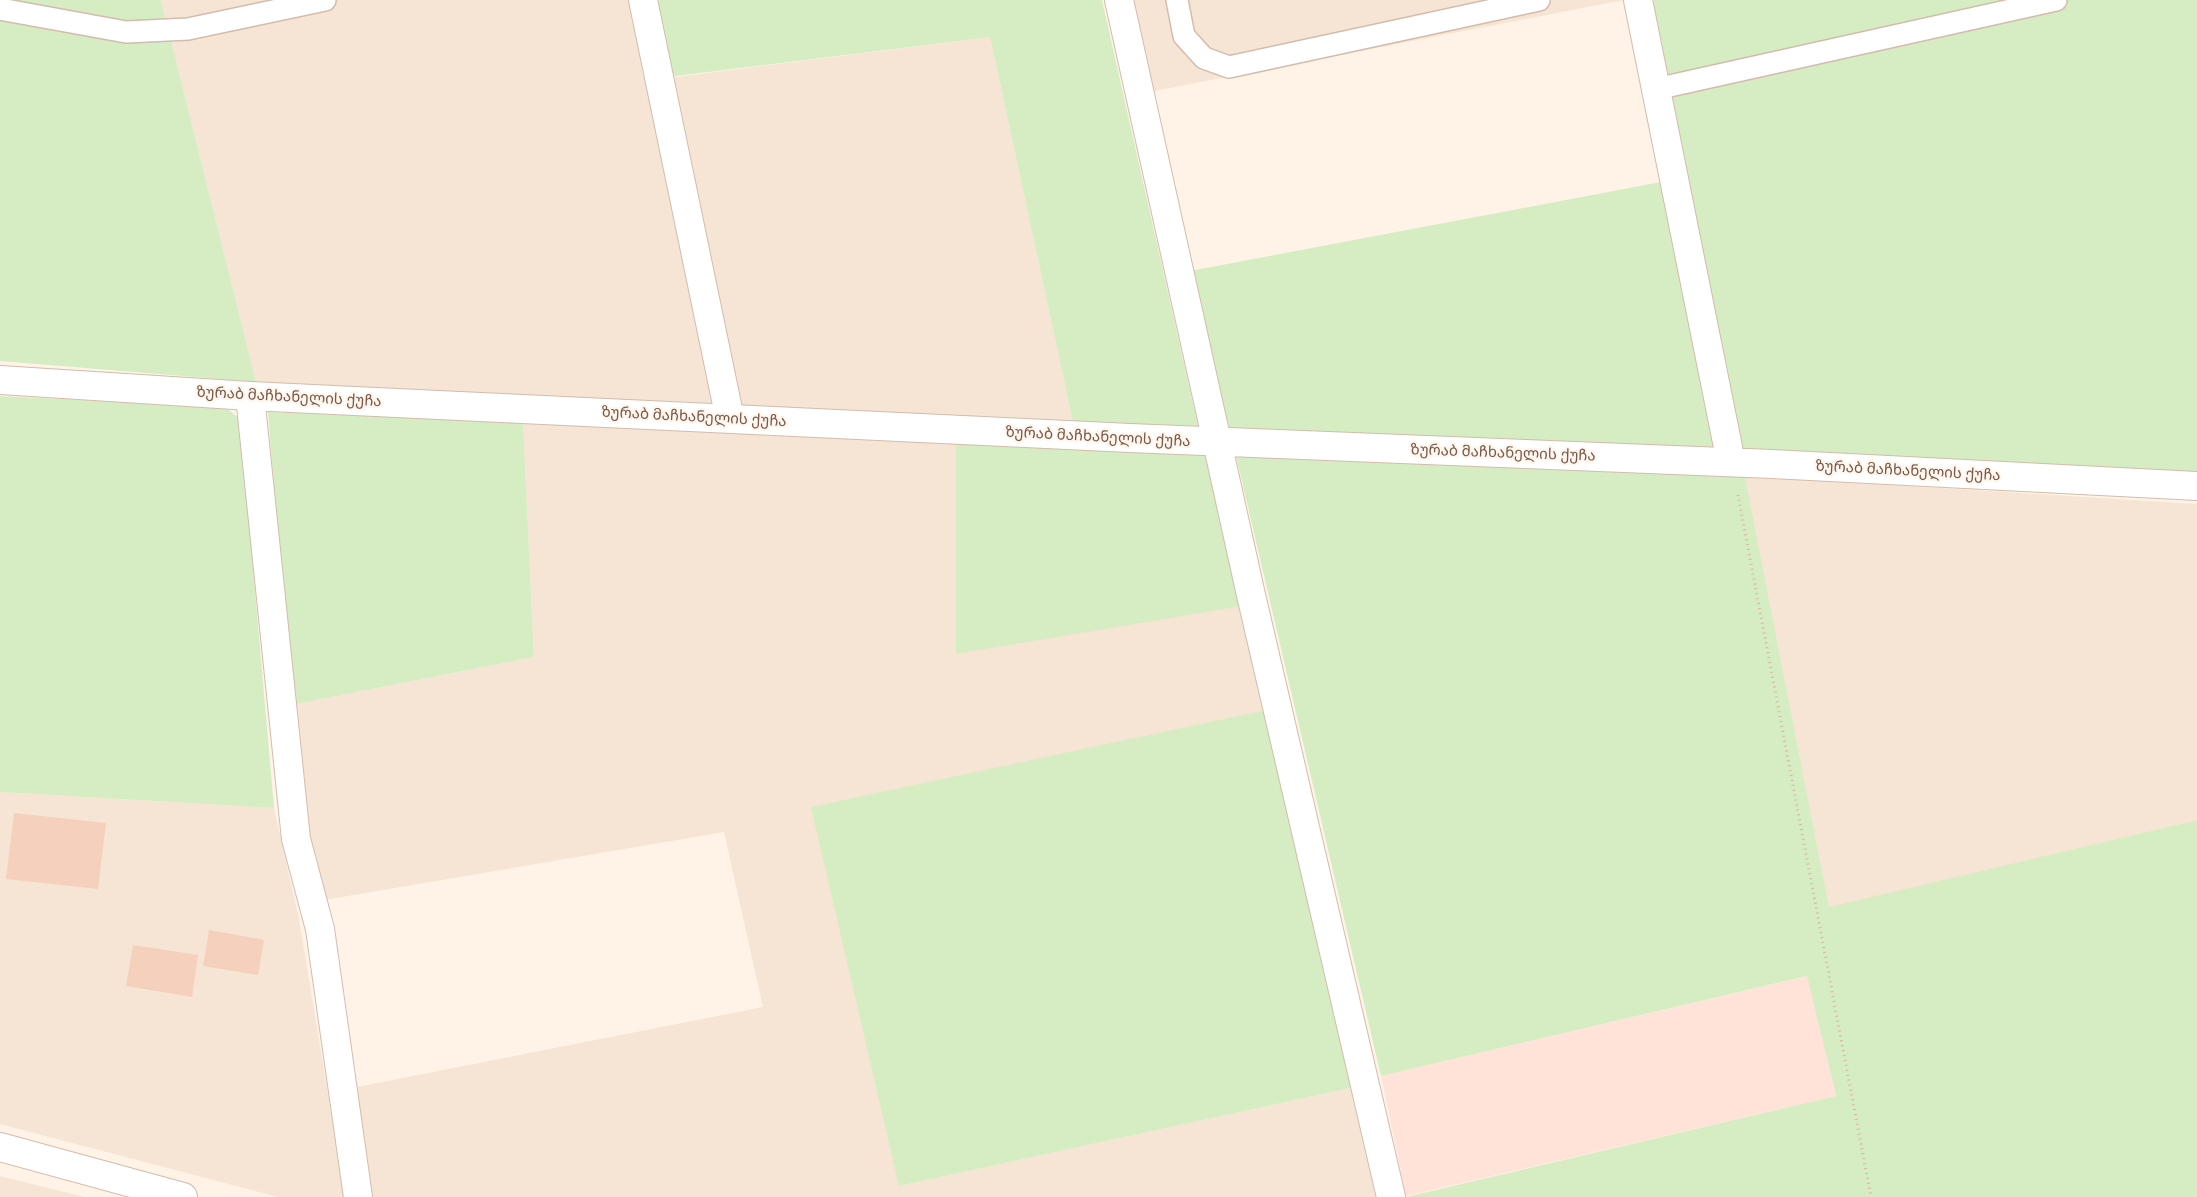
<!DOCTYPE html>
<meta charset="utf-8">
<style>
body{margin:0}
canvas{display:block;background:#fef3e6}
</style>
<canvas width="2197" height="1197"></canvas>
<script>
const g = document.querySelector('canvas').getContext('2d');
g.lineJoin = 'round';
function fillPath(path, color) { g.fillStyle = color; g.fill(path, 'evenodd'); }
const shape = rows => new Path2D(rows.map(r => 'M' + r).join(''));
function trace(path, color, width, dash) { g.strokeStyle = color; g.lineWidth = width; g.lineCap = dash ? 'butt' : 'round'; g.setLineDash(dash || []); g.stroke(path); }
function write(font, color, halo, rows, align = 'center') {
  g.font = font + ' Figtree,"Noto Sans Georgian",sans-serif'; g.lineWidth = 4.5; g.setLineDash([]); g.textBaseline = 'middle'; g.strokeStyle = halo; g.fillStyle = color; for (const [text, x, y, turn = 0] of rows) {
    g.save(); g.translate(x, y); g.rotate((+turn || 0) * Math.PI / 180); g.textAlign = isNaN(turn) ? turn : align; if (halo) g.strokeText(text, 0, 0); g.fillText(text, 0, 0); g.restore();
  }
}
fillPath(shape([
 [161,0,630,0,718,407,256,382],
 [1129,0,1624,0,1149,92],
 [990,37,1073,422,739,408,668,78],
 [523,422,956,438,1242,606,1266,710,899,1186,1355,1087,1378,1197,371,1197,357,1087,763,1007,724,832,324,900,303,831,291,705,534,657],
 [1745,476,2197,504,2197,820,1829,908],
 [0,792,274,808,299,919,345,1197,278,1197,0,1124],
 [0,1176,85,1197,0,1197]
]), '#f6e5d4');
fillPath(shape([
 [1808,976,1836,1096,1406,1196,1381,1076]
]), '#ffe3d9');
fillPath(shape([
 [0,0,161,0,256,382,0,361],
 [652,0,1102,0,1198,426,1073,422,990,37,668,77],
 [1633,0,2197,0,2197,472,1230,430,1190,271,1677,179],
 [0,396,225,407,240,419,274,808,0,792],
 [268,412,523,422,534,657,291,705],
 [956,438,1208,452,1242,606,956,654],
 [1236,456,1745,476,1829,907,2197,820,2197,1197,1406,1197,1836,1096,1807,976,1381,1076],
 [1266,710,1355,1087,899,1186,811,807]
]), '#d6edc3');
fillPath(shape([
 [14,813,106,823,98,889,6,879],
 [209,930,264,940,258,975,203,966],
 [133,945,198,955,192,997,126,986]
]), '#f5d0bc');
const service = shape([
 [1177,0,1184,36,1204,58,1229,67,1539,0],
 [0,9,126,32,188,29,325,0],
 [1656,89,2056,0]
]);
const minor = shape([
 [643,0,730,419],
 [1119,0,1251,595,1391,1197],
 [1638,0,1731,462],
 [0,380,250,396,1130,438,1772,464,2197,486],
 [250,396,296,839,320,929,358,1197]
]);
const tertiary = shape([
 [0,1147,183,1197]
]);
trace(service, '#d3bcad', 24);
trace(minor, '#d3bcad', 30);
trace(tertiary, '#d3bcad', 30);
trace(shape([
 [1738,495,1871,1197]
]), '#dab39e', 3, [1, 4]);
trace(service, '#fff', 21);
trace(minor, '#fff', 28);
trace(tertiary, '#fff', 28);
write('15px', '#795849', '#fff7ee', [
 ["ზურაბ მაჩხანელის ქუჩა",289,397,3],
 ["ზურაბ მაჩხანელის ქუჩა",694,417,3],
 ["ზურაბ მაჩხანელის ქუჩა",1098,437,3],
 ["ზურაბ მაჩხანელის ქუჩა",1503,453,2],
 ["ზურაბ მაჩხანელის ქუჩა",1908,471,3]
]);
</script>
